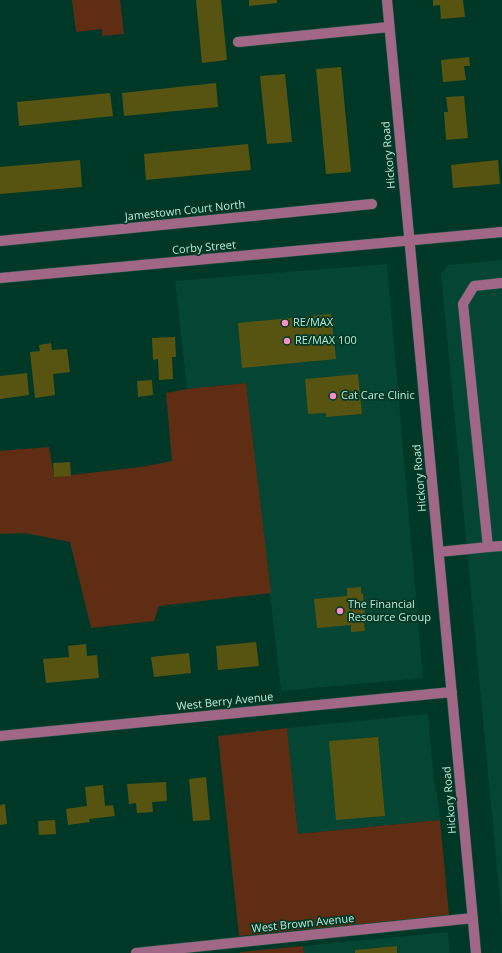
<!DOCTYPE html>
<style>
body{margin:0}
canvas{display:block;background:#003827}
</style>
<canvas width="502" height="953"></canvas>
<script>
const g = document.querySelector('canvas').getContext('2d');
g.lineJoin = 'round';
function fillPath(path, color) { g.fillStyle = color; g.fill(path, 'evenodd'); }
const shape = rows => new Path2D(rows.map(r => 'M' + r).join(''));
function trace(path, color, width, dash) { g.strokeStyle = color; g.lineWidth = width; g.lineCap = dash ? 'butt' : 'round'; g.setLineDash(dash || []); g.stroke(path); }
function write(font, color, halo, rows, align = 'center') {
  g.font = font + ' "Open Sans",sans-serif'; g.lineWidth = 3.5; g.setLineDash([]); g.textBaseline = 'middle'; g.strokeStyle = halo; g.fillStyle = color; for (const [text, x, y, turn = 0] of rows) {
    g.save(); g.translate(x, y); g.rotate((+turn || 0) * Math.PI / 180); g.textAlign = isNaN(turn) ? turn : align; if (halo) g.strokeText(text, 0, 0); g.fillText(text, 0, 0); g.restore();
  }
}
fillPath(shape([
 [502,260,502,922,441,273,448,265],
 [387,264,423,678,281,691,246,383,187,389,175,281],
 [428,714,434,781,437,794,440,820,298,834,287,728],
 [448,932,450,953,304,953,303,946]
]), '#044533');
fillPath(shape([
 [72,0,120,0,124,34,102,36,102,29,76,32],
 [246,383,271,593,159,606,154,621,91,628,70,542,25,533,0,534,0,451,49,447,54,477,141,467,172,461,166,393,187,389],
 [287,728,298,834,440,820,449,915,239,936,218,736],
 [303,946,304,953,240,953,240,952]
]), '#5e2d13');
fillPath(shape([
 [196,0,221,0,227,60,202,63],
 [249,0,277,0,277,3,249,6],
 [433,0,463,0,465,17,441,19,440,5,433,6],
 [469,57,470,66,464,66,466,80,443,82,441,60],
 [341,67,351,172,326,174,316,69],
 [285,74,292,142,267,144,260,76],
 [216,83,218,107,124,116,122,93],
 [110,93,113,116,19,126,17,102],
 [464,96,468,138,446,140,444,112,448,112,446,97],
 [248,144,251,170,146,180,144,154],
 [80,160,82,187,0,194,0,167],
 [498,160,500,184,453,188,451,165],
 [331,314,336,359,242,368,238,323],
 [175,337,176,357,172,357,173,379,159,380,158,359,153,360,152,338],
 [51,343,52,350,67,349,70,372,53,374,55,395,35,398,30,352,40,351,39,345],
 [27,373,29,395,0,399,0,376],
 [358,374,362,414,326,417,326,413,308,414,305,379],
 [152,380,153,395,138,397,137,381],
 [70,462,71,476,54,477,53,463],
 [361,587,361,594,363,593,366,623,364,623,365,631,351,632,351,625,317,628,314,599,347,596,347,588],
 [256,642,259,666,218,670,216,646],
 [86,644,87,656,97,655,99,678,46,683,43,659,69,657,68,646],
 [189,653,191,673,154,677,151,657],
 [378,737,385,816,336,820,329,741],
 [206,777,210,820,193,821,189,779],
 [166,782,167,801,152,802,153,812,137,813,136,803,129,804,127,784],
 [103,785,105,806,113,805,115,816,89,819,90,822,68,825,66,809,87,806,85,787],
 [5,804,7,824,0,825,0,805],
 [55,820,56,834,39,835,38,821],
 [397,946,397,953,355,953,355,950]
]), '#575411');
const minor = shape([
 [387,0,476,953],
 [238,42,389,27],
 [0,241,372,204],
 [0,278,502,232],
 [502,283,474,286,463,304,488,547,502,546],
 [439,552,488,547],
 [0,736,452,692],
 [136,953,473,918]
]);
trace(minor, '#225847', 11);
trace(minor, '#a16786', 10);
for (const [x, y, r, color] of [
 [285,323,4,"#f98fc9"],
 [287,341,4,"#f98fc9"],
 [333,396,4,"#f98fc9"],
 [340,611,4,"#f98fc9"]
]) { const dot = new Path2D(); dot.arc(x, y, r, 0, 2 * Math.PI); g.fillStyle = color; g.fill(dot); trace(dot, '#003827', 1.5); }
write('11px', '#beead7', '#003827', [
 ["Hickory Road",389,155,-95],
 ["Jamestown Court North",185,211,-6],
 ["Corby Street",204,248,-5],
 ["Hickory Road",420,478,-95],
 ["West Berry Avenue",225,702,-6],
 ["Hickory Road",450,800,-95],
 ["West Brown Avenue",303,924,-6]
]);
write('11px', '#beead7', '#003827', [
 ["RE/MAX",293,323],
 ["RE/MAX 100",295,341],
 ["Cat Care Clinic",341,396],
 ["The Financial",348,605],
 ["Resource Group",348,618]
], 'left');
</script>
